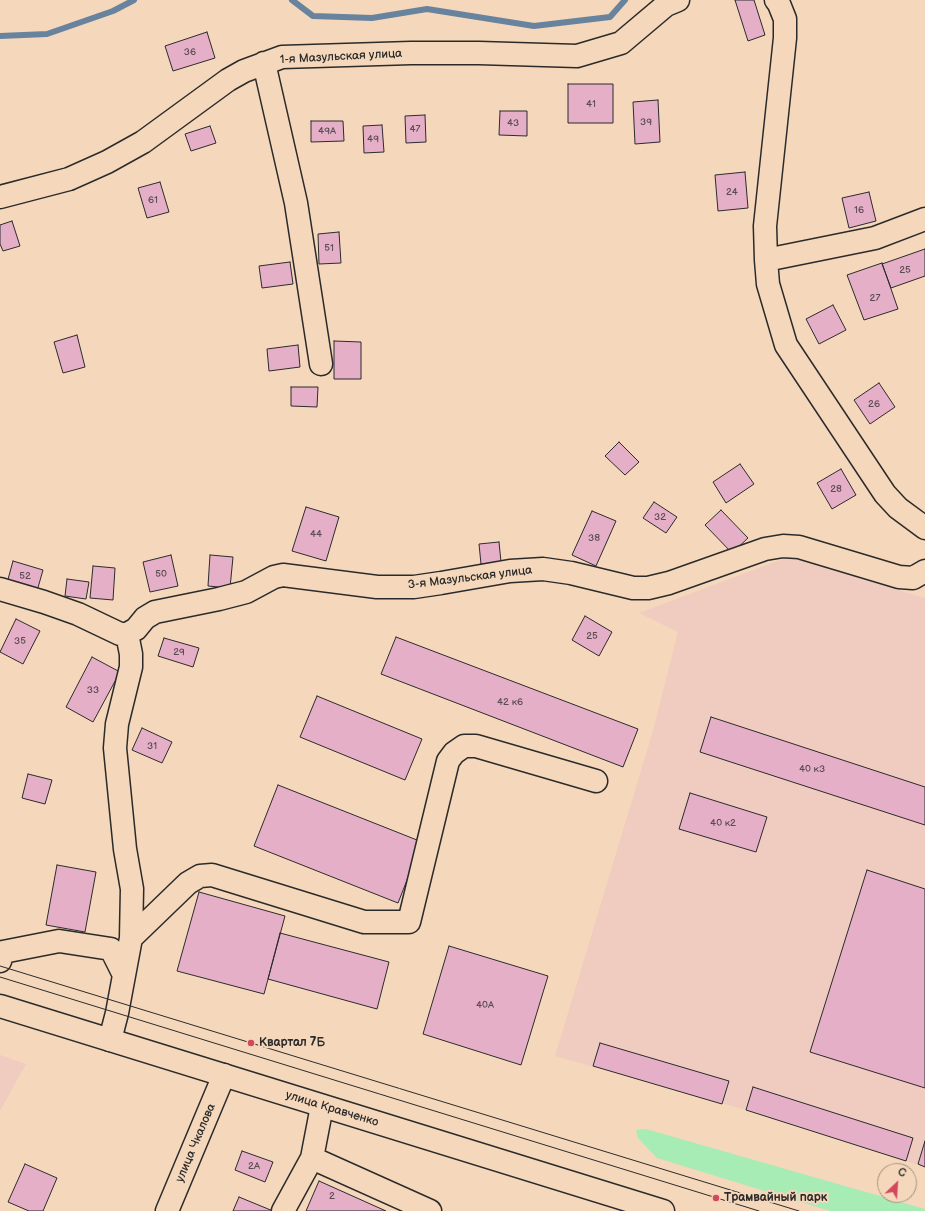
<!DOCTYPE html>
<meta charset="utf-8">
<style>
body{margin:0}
#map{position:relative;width:925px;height:1211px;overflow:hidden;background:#f5d7bb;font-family:"Balsamiq Sans",sans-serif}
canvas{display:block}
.north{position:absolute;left:877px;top:1163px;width:40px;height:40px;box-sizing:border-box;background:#f5d7bb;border:1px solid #a49281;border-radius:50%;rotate:25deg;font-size:11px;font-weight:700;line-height:16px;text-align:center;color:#2b2b2b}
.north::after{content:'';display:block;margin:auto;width:14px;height:18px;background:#d1495b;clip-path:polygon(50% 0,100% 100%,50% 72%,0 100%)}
</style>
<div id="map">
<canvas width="925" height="1211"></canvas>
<div class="north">С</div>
</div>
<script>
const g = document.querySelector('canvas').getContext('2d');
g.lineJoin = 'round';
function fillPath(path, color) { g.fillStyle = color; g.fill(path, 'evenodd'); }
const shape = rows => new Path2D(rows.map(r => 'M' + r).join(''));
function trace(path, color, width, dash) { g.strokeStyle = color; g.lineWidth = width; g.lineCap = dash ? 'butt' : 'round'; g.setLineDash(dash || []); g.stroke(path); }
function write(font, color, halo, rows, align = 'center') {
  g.font = font + ' "Balsamiq Sans",sans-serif'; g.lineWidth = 4; g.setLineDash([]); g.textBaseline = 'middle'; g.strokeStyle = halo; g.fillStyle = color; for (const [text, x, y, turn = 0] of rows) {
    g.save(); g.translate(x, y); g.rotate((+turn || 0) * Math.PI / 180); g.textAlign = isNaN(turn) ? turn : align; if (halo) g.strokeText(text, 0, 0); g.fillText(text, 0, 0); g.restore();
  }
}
fillPath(shape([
 [788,557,925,598,925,1167,746,1110,555,1056,653,731,678,632,639,613],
 [0,1055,26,1064,0,1111]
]), '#f0cbbf');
fillPath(shape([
 [646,1129,925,1209,925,1211,830,1211,657,1158,638,1138,636,1130]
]), '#a7ebb5');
trace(shape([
 [292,0,313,16,372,18,427,9,534,26,610,17,625,0],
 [0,36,47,34,113,11,134,0]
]), '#68839e', 6);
const building = shape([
 [735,0,754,0,765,35,748,41,735,0],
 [207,32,215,58,173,71,165,46,207,32],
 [568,84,613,84,613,123,568,123,568,84],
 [658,100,660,142,635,144,633,102,658,100],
 [500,111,527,111,527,136,499,135,500,111],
 [425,115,426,142,406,143,405,116,425,115],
 [311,121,343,121,344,141,311,142,311,121],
 [382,125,384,152,364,153,363,126,382,125],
 [210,126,216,143,191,151,185,134,210,126],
 [745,172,748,208,718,211,715,175,745,172],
 [160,182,169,212,147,218,138,188,160,182],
 [869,192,876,221,849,228,842,198,869,192],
 [12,221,20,246,3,251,0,244,0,225,12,221],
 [339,232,341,263,319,264,318,234,339,232],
 [925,249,925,276,891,288,882,264,925,249],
 [290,262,293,284,262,288,259,266,290,262],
 [882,263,898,309,864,320,847,275,882,263],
 [833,305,846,330,819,344,806,319,833,305],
 [77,335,85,367,63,373,54,342,77,335],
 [334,341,361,342,361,379,334,379,334,341],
 [298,345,300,367,269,371,267,349,298,345],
 [879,383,895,407,870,424,854,400,879,383],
 [291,387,318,387,317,407,291,406,291,387],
 [619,442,639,462,625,475,605,456,619,442],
 [740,464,754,484,726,503,713,482,740,464],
 [841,469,856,495,832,509,817,483,841,469],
 [654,502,677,517,666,533,643,518,654,502],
 [306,507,339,517,326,561,292,551,306,507],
 [721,510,748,538,732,553,705,525,721,510],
 [592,511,616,521,596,566,572,555,592,511],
 [499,542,501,562,481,564,479,544,499,542],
 [171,555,178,586,150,592,143,562,171,555],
 [210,555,233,557,230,588,208,586,210,555],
 [13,561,43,570,37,591,7,583,13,561],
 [93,566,115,568,113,600,90,598,93,566],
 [67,579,89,582,86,599,65,596,67,579],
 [585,616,612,632,599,656,572,640,585,616],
 [16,619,40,631,23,664,0,652,16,619],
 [396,637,638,729,623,767,381,674,396,637],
 [164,638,199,648,193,667,158,656,164,638],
 [92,657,120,672,93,722,66,707,92,657],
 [317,696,422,739,405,780,300,737,317,696],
 [711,717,925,787,925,825,700,752,711,717],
 [142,728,172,742,162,763,132,750,142,728],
 [28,774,52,780,45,804,22,798,28,774],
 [278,785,422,842,398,903,254,846,278,785],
 [690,793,767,817,756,852,679,829,690,793],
 [57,865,96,872,85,932,46,925,57,865],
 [867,870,925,889,925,1088,810,1052,867,870],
 [199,892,285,916,264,994,177,971,199,892],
 [280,933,389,962,377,1009,268,979,280,933],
 [449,946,548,976,521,1065,423,1034,449,946],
 [600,1043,729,1081,722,1104,593,1066,600,1043],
 [753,1087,913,1138,906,1161,746,1110,753,1087],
 [925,1141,925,1167,918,1164,925,1141],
 [242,1151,273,1162,265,1182,235,1170,242,1151],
 [25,1164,57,1178,43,1211,29,1211,8,1202,25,1164],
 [319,1181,386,1211,306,1211,319,1181],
 [239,1197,273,1211,233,1211,239,1197]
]);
fillPath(building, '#e5afc8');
trace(building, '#2b2b2b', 1);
const minor = shape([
 [776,0,779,4,785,19,785,38,765,226,766,260,768,284,786,345,885,494,898,508,925,528],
 [264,63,296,203,321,364],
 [0,197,69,179,107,162,143,142,228,80,244,71,282,57,411,53,479,53,577,56,621,43,666,5,678,0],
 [766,260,875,238,925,219],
 [0,589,44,602,78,614,120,634,127,634,136,629,145,618,155,612,219,599,246,592,274,577,283,575,377,587,414,587,441,583,510,571,543,569,571,573,633,588,648,588,669,583,765,549,783,546,799,547,899,577,913,578,925,571],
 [131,938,188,883,200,876,212,875,364,922,409,922,448,761,454,753,464,746,476,746,596,781],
 [0,961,3,952,59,941,111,949,124,975],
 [110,1040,117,1013,131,938,132,889,125,849,115,748,117,724,131,667,131,654,127,634],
 [312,1158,322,1106],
 [167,1211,224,1075],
 [283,1211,312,1158,430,1211]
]);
const major = shape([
 [0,1006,663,1211]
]);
trace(minor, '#2b2b2b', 25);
trace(major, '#2b2b2b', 25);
trace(minor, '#f5d7bb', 22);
trace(major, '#f5d7bb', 22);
trace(shape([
 [0,966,799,1211],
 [0,977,759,1211]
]), '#2b2b2b', 1);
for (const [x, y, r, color] of [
 [251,1043,4,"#d1495b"],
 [716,1198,4,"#d1495b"]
]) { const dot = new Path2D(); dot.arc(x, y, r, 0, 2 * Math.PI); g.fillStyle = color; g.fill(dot); trace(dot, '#f5d7bb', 1.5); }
write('10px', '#5a4c52', null, [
 ["36",190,52],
 ["41",591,104],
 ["39",646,122],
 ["43",513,123],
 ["47",415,129],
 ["49А",327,131],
 ["49",373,139],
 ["24",732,192],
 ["61",153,200],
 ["16",859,210],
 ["51",329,248],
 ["25",905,270],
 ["27",875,298],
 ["26",874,404],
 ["28",836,489],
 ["32",660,517],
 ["44",316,534],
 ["38",594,538],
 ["50",161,574],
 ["52",25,576],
 ["25",592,636],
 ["35",20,641],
 ["29",179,652],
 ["33",93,690],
 ["42 к6",510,702],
 ["31",152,746],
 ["40 к3",812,769],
 ["40 к2",723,823],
 ["40А",485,1005],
 ["2А",254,1166],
 ["2",332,1196]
]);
write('12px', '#2b2b2b', '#f5d7bb', [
 ["1-я Мазульская улица",341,57,-3],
 ["3-я Мазульская улица",470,578,-7],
 ["улица Кравченко",332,1109,17],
 ["улица Чкалова",196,1143,-67]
]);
write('bold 12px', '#2b2b2b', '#f5d7bb', [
 ["Квартал 7Б",259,1043],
 ["Трамвайный парк",724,1198]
], 'left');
</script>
